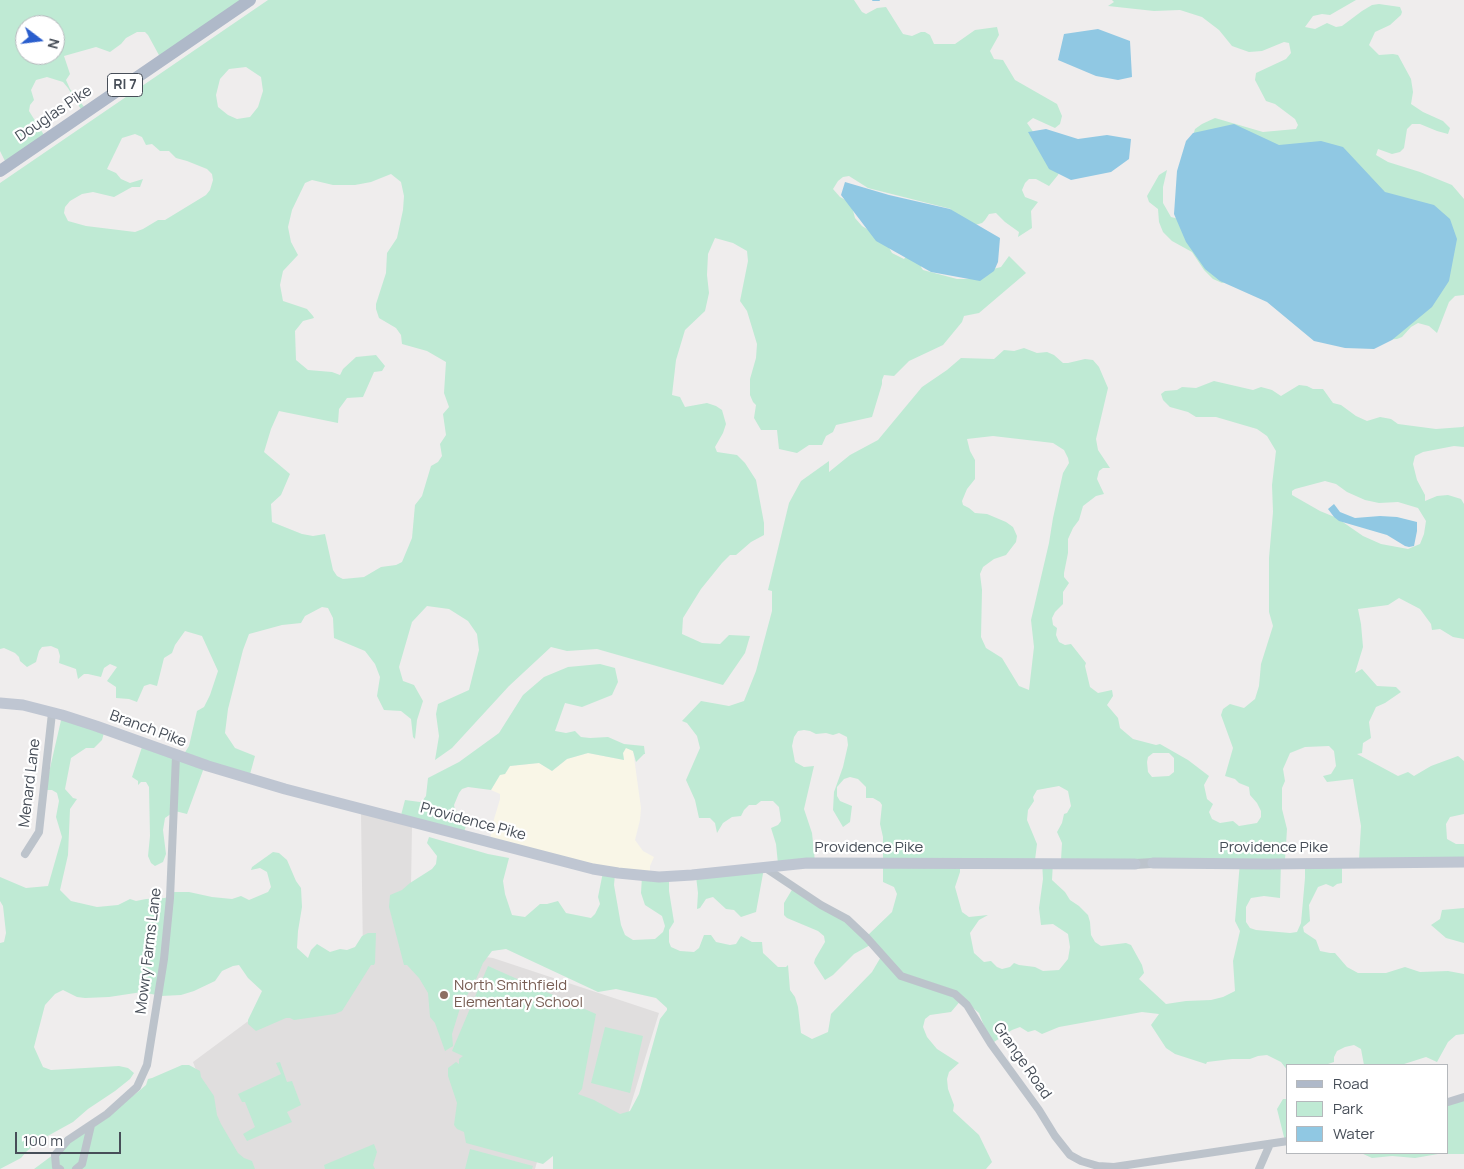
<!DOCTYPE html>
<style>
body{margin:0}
#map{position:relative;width:1464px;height:1169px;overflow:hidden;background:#efeded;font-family:Manrope,sans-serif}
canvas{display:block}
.legend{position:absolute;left:1286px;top:1064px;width:162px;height:90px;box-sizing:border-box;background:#fff;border:1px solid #b5b8bc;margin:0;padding:6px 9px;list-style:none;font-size:15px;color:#474e58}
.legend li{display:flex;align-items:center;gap:10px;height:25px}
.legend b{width:25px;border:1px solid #b5b8bc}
.north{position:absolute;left:15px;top:15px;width:50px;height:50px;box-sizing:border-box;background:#fff;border:1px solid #b5b8bc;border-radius:50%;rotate:105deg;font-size:14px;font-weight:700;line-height:20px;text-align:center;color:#474e58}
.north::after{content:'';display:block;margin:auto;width:18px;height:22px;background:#2a5ecd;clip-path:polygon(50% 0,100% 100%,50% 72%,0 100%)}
.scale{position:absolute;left:15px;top:1132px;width:106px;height:22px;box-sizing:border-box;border:2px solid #474e58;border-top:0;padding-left:6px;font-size:15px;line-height:18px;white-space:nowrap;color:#474e58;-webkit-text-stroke:4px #fff;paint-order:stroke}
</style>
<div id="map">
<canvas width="1464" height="1169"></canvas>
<ul class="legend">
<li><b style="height:6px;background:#afb9c9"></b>Road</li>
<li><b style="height:14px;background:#bfead4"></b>Park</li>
<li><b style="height:14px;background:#90c8e3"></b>Water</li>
</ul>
<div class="north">N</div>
<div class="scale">100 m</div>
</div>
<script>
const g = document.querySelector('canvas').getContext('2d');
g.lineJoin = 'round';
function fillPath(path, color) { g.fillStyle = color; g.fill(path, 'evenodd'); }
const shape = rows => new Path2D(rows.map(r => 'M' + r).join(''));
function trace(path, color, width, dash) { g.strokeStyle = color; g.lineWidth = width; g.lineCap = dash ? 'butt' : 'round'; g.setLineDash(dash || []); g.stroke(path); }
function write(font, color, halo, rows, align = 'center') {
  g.font = font + ' Manrope,sans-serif'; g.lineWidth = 4.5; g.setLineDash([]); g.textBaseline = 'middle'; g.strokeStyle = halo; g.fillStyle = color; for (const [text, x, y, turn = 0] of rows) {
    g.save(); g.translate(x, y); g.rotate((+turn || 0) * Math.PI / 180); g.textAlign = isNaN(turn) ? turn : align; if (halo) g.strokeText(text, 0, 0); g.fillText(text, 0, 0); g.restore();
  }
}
fillPath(shape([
 [625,748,633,750,641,808,640,820,635,840,643,851,654,857,650,866,650,876,490,842,492,826,500,799,500,794,491,790,500,774,505,774,510,766,539,763,552,771,567,759,588,753,624,760,623,753]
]), '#f9f6e7');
fillPath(shape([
 [361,813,412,827,410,947,493,958,659,1013,627,1117,551,1111,535,1169,238,1169,231,1164,193,1062,309,976,363,956]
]), '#e0dede');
fillPath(shape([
 [0,0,244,0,160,57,148,35,145,32,137,32,126,38,121,44,110,52,96,47,64,56,70,74,66,80,70,89,85,108,82,111,68,88,63,82,47,77,36,80,31,90,34,100,30,105,29,111,44,135,5,161,0,151],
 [25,25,55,25,55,55,25,55],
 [268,0,854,0,862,12,866,14,877,8,886,7,903,34,912,36,921,32,925,32,930,35,934,44,955,44,975,30,997,27,999,35,990,51,994,59,1003,60,1015,80,1057,104,1062,116,1060,124,1055,128,1033,118,1027,123,1060,170,1058,175,1049,186,1036,179,1029,179,1025,183,1022,190,1025,197,1038,202,1031,211,1032,228,1018,237,1019,232,1005,222,996,213,989,214,985,220,982,223,958,230,950,227,951,209,868,188,849,176,843,177,838,181,833,189,840,197,851,203,855,218,862,226,885,240,892,253,904,259,909,253,924,258,921,267,923,270,957,279,974,279,985,271,1001,267,1009,256,1026,273,979,313,964,316,962,322,943,345,909,361,894,376,884,375,882,380,882,384,872,417,836,425,833,432,826,436,822,445,809,445,797,453,779,449,777,430,761,430,754,418,756,405,753,402,750,395,750,379,756,358,757,344,747,311,740,301,748,261,747,251,733,243,715,238,708,254,707,275,709,293,705,311,685,330,676,360,672,395,680,397,685,407,707,403,716,406,722,410,726,424,723,433,715,447,717,452,737,455,745,463,756,480,764,523,764,535,751,542,736,555,730,555,722,563,701,589,683,618,682,634,702,643,720,644,729,635,750,636,745,653,723,685,597,649,567,651,551,647,509,686,452,748,435,760,439,736,436,714,438,704,469,690,479,650,477,634,468,621,449,609,427,606,412,622,399,667,403,681,414,685,423,701,417,720,415,739,413,737,411,719,401,711,384,710,377,696,380,677,375,664,365,651,334,638,333,618,328,608,322,607,305,616,301,623,282,625,249,634,243,650,228,709,225,733,235,748,255,756,249,778,205,765,187,814,175,811,165,818,163,830,166,854,163,862,155,866,151,863,148,856,150,836,149,787,146,782,141,782,138,785,138,781,132,777,143,744,182,757,189,746,197,711,204,707,210,695,218,671,202,636,185,631,175,645,172,653,164,658,157,686,150,684,144,686,137,702,129,699,116,698,116,687,107,681,117,667,110,664,104,668,101,677,88,674,84,674,78,679,76,669,59,663,60,656,58,649,51,646,42,647,39,651,36,662,27,667,20,661,19,657,15,653,4,648,0,649,0,183],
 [246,67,261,77,263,91,258,107,250,117,237,119,228,115,218,107,216,95,220,79,229,69],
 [135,134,142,137,146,145,152,144,160,151,169,151,176,158,187,161,207,169,212,174,213,180,210,190,206,195,165,220,158,220,143,229,135,232,86,226,68,221,64,213,65,207,70,201,82,194,93,192,114,197,132,187,140,187,143,179,130,183,121,179,116,173,107,169,122,138],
 [391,174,401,182,404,196,403,210,397,238,387,253,386,273,376,304,376,309,379,318,396,328,401,335,402,344,427,351,446,362,444,393,449,407,443,414,446,435,440,444,442,456,438,462,431,466,422,496,415,505,412,538,402,562,396,565,381,567,364,577,343,579,337,576,333,570,325,534,313,536,302,534,272,522,271,504,281,495,290,474,264,452,271,429,279,411,338,423,339,409,347,398,363,397,374,372,382,371,385,366,376,355,356,357,343,369,340,375,332,372,308,370,296,360,295,331,303,321,314,318,313,316,307,309,283,301,280,285,283,271,298,255,291,242,288,227,292,210,305,183,312,180,333,185,355,185,371,182],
 [1112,0,1356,0,1330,15,1322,14,1313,16,1305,27,1315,29,1327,23,1336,27,1342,26,1362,11,1372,5,1379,4,1400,7,1402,12,1401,15,1390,25,1375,32,1369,45,1379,55,1393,54,1398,55,1411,79,1413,92,1411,104,1423,112,1443,121,1450,128,1448,134,1437,131,1420,124,1412,124,1407,129,1404,148,1400,152,1392,154,1378,149,1376,155,1388,162,1420,172,1452,185,1464,199,1464,295,1455,296,1449,302,1437,333,1429,326,1418,323,1411,327,1402,337,1397,339,1348,343,1243,277,1222,283,1213,279,1204,270,1192,252,1172,241,1163,232,1159,222,1158,209,1149,202,1147,196,1159,175,1167,170,1163,187,1163,203,1171,217,1179,219,1192,139,1195,129,1202,124,1215,118,1263,132,1296,129,1298,125,1295,119,1275,104,1266,101,1255,80,1256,73,1286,59,1291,53,1289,43,1284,42,1262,51,1249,52,1232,46,1219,30,1202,17,1180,10,1154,11,1108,6,1114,2],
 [1024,348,1037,353,1047,352,1054,355,1063,363,1068,363,1085,359,1093,360,1099,367,1108,388,1096,439,1098,450,1110,468,1103,468,1099,471,1097,479,1104,494,1096,496,1083,506,1079,520,1073,528,1068,539,1068,553,1064,573,1064,577,1069,583,1063,592,1063,604,1055,612,1052,618,1053,625,1057,628,1056,635,1059,642,1065,645,1071,644,1086,663,1085,666,1090,687,1098,693,1112,690,1113,696,1107,705,1118,718,1120,728,1133,739,1156,745,1160,744,1188,760,1209,776,1204,785,1207,799,1213,804,1209,812,1212,819,1220,823,1233,821,1239,826,1257,823,1261,817,1261,811,1257,803,1250,795,1249,787,1239,783,1235,779,1225,776,1233,748,1221,715,1223,709,1230,704,1244,708,1255,699,1259,686,1261,664,1273,626,1269,612,1269,558,1273,512,1272,485,1276,451,1267,436,1257,429,1216,417,1196,417,1188,412,1170,407,1163,400,1161,394,1165,391,1177,390,1182,387,1196,388,1214,381,1253,390,1261,387,1272,390,1281,396,1299,385,1307,386,1313,389,1323,389,1333,403,1341,405,1356,416,1367,421,1380,417,1391,419,1398,424,1436,429,1463,427,1464,426,1464,447,1454,446,1423,452,1415,456,1413,464,1417,480,1425,495,1425,501,1437,496,1448,495,1461,499,1464,504,1464,639,1453,637,1440,629,1432,630,1431,624,1420,609,1399,598,1388,605,1358,609,1361,624,1363,647,1355,673,1362,669,1377,686,1396,687,1401,692,1385,703,1376,707,1369,722,1371,738,1363,743,1362,753,1357,754,1398,776,1408,772,1414,776,1431,766,1458,756,1464,761,1464,814,1450,817,1446,824,1447,839,1456,844,1464,844,1464,861,1359,860,1361,826,1353,779,1327,782,1323,776,1331,774,1336,766,1334,751,1329,746,1305,747,1290,753,1283,769,1285,781,1282,788,1282,809,1287,829,1285,860,1281,862,1280,898,1264,896,1251,898,1246,907,1246,922,1250,928,1256,930,1290,933,1297,932,1301,923,1305,878,1305,862,1342,861,1342,883,1337,884,1333,887,1326,884,1318,887,1309,905,1310,921,1303,927,1304,932,1316,940,1320,951,1330,953,1335,953,1347,967,1358,973,1386,973,1405,967,1420,972,1448,971,1464,974,1464,1034,1456,1035,1448,1042,1437,1062,1426,1057,1401,1065,1364,1065,1361,1049,1354,1045,1345,1047,1337,1051,1334,1057,1334,1062,1325,1065,1288,1065,1288,1071,1281,1062,1267,1055,1258,1056,1250,1059,1232,1059,1207,1062,1206,1064,1175,1054,1166,1048,1151,1025,1159,1014,1142,1012,1059,1027,1042,1034,1035,1030,1028,1032,1020,1027,1012,1030,991,1044,979,1013,962,999,951,1012,930,1015,925,1019,923,1027,927,1037,937,1049,959,1063,949,1072,947,1079,948,1089,954,1105,953,1111,979,1135,992,1162,986,1169,553,1169,553,1156,543,1164,466,1143,464,1132,457,1129,454,1125,457,1103,448,1076,448,1068,456,1062,459,1064,459,1059,463,1056,452,1051,488,966,596,1014,582,1089,578,1094,594,1100,620,1114,630,1111,639,1094,660,1019,667,1010,667,1008,656,998,616,989,598,992,506,949,492,951,483,963,474,984,461,1005,452,1034,453,1046,445,1051,435,1023,430,1017,428,993,419,978,407,965,404,965,389,907,390,895,402,890,410,883,432,869,436,864,437,856,427,843,429,837,488,854,509,858,503,881,505,894,512,915,525,917,540,904,547,904,558,901,566,913,591,918,595,914,600,904,598,897,603,872,615,874,614,885,621,925,625,935,633,940,655,939,663,932,665,926,662,916,645,905,641,893,642,876,669,877,669,891,674,922,669,930,669,942,671,947,680,951,694,952,699,948,704,935,711,935,716,942,730,945,736,944,741,936,752,942,762,942,763,953,778,967,786,967,788,965,790,990,795,997,798,1007,801,1033,812,1039,828,1032,831,1014,872,972,882,955,872,944,854,954,833,975,825,980,814,963,815,959,825,942,824,936,818,931,787,918,784,915,784,903,793,888,867,936,892,912,897,894,894,887,883,882,883,837,880,824,882,805,880,802,873,798,866,798,866,787,858,779,850,777,844,779,837,787,837,796,840,801,852,806,850,822,843,827,833,810,834,792,843,767,848,745,847,737,839,733,833,735,826,733,816,734,810,731,804,730,798,731,794,737,792,746,795,762,804,767,814,766,804,809,812,833,815,862,778,864,776,844,771,828,778,825,781,821,779,807,773,801,761,801,756,805,749,805,744,810,741,816,732,817,723,823,717,833,715,823,710,818,699,818,695,800,686,780,700,748,697,736,687,723,682,721,701,701,729,706,744,701,756,671,772,611,772,591,768,590,789,503,801,481,829,461,829,472,850,455,878,440,922,387,947,370,961,358,994,359,1004,350,1014,351],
 [993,436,1053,443,1064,450,1068,458,1069,463,1063,473,1053,518,1049,543,1031,620,1034,647,1029,690,1019,686,1002,658,986,648,981,637,982,590,980,574,983,567,994,559,1006,555,1016,542,1017,536,1013,527,1006,522,987,514,975,513,969,508,963,505,962,501,967,489,975,479,975,460,970,451,967,439],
 [1325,481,1336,484,1347,492,1365,500,1379,503,1398,502,1418,508,1426,521,1424,534,1420,544,1408,549,1381,544,1363,536,1337,518,1320,511,1292,495,1292,491,1295,489],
 [1153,753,1169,753,1174,758,1174,772,1169,776,1152,777,1148,772,1147,762,1148,757],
 [1059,786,1068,791,1071,806,1067,813,1064,814,1062,823,1057,832,1062,843,1061,860,1240,862,1235,921,1240,931,1233,961,1235,991,1223,997,1211,1000,1186,1001,1166,1004,1139,979,1144,973,1142,965,1131,945,1126,943,1101,946,1095,942,1091,935,1090,922,1088,915,1079,906,1070,900,1065,892,1052,880,1053,862,1042,861,1043,879,1039,908,1041,925,1053,924,1068,934,1070,947,1068,959,1059,970,1043,971,1035,967,1019,965,1014,963,1010,967,1002,969,997,967,991,961,984,962,974,953,970,933,979,920,988,915,969,917,962,912,955,887,960,872,960,861,1035,860,1037,844,1027,820,1028,810,1034,801,1033,797,1037,790],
 [600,664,615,668,618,682,612,695,582,707,565,703,555,731,566,733,575,731,581,737,590,738,608,737,624,744,644,746,645,754,644,754,636,762,633,751,626,748,623,753,624,760,588,753,567,759,552,771,539,763,510,766,505,774,500,775,491,790,468,787,462,789,459,793,454,805,455,810,460,814,469,817,463,835,400,819,405,800,420,802,423,800,426,796,428,778,459,762,499,733,523,695,544,677,568,667],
 [62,716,105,729,102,740,94,748,86,748,71,758,65,789,73,798,77,799,70,809,68,855,60,890,71,901,97,907,118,905,130,899,136,901,146,899,165,898,174,892,189,892,212,897,232,899,241,896,249,900,268,892,271,887,267,872,260,868,251,870,252,867,273,852,279,853,287,860,296,881,301,888,302,907,298,931,297,948,308,958,311,950,317,944,330,952,340,949,347,950,355,947,362,936,368,933,376,933,375,963,374,965,371,965,342,1011,335,1014,294,1020,290,1018,286,1018,256,1031,248,1024,248,1020,262,991,248,978,239,965,233,966,222,971,215,981,194,991,181,995,161,996,142,992,109,997,85,998,77,997,63,990,55,994,45,1005,34,1047,43,1067,51,1070,119,1066,128,1068,134,1073,130,1079,115,1091,88,1109,73,1122,44,1138,27,1151,21,1158,0,1169,0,943,4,942,6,933,3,906,0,901,0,877,26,888,48,886,62,837,56,817,59,801,57,793,52,790,45,790],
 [764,868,756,912,741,917,734,910,726,909,713,897,706,899,700,908,697,909,698,893,696,876],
 [1464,908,1464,943,1446,938,1431,925,1440,919,1442,910],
 [605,1027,643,1036,630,1093,591,1083],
 [280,1062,287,1082,292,1081,301,1105,287,1112,292,1122,247,1141,243,1134,255,1127,245,1102,242,1102,238,1094,281,1074,276,1063],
 [182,1065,189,1065,200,1071,201,1077,214,1096,217,1115,221,1124,238,1153,244,1158,252,1161,255,1169,34,1169,139,1091,146,1085,148,1079,152,1078],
 [1464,1098,1464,1154,1438,1154,1415,1158,1392,1156,1372,1158,1361,1153,1448,1153,1448,1102],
 [1283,1099,1288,1099,1288,1141,1285,1141,1277,1109],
 [374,1144,377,1152,373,1165,375,1169,325,1169,324,1165],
 [470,1149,533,1166,532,1169,465,1169]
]), '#bfead4');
fillPath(shape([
 [1098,29,1130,41,1132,77,1118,80,1096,76,1058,60,1064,34],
 [1234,124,1279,145,1321,141,1343,147,1385,192,1434,205,1450,219,1457,239,1449,281,1432,307,1392,340,1374,349,1345,348,1314,341,1267,302,1220,281,1205,269,1186,242,1174,214,1177,171,1186,141,1193,133],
 [1046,129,1078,139,1107,135,1131,139,1129,159,1111,172,1071,180,1049,169,1028,132],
 [845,182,889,195,950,209,1000,238,998,262,994,271,980,281,931,272,876,241,841,195],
 [1334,504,1340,512,1355,518,1380,516,1397,517,1417,522,1417,531,1414,546,1409,547,1405,546,1387,535,1339,521,1334,517,1328,509]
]), '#90c8e3');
trace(shape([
 [873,0,879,0]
]), '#90c8e3', 2);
trace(shape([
 [25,854,39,832,52,713],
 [764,867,821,905,847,919,867,938,901,976,955,994,967,1005,991,1044,1039,1110,1055,1136,1070,1155,1081,1161,1098,1166,1114,1167,1288,1141],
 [1448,1102,1464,1097],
 [60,1169,56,1167,55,1155,68,1140,107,1114,137,1087,147,1065,164,959,170,898,176,756],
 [76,1169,82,1164,91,1125],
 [1259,1169,1270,1144]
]), '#bcc3cb', 8);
trace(shape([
 [1135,864,1153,863]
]), '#bcc3cb', 10);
trace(shape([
 [0,703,23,705,62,715,96,726,208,766,285,789,593,869,618,873,659,877,692,875,807,863,1135,864],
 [1153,863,1268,864,1464,862]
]), '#bfc6d2', 11);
trace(shape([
 [0,171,250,0]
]), '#afb9c9', 12);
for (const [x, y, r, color] of [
 [444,995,5,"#8d6e63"]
]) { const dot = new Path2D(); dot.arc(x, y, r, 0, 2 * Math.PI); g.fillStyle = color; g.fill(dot); trace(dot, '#fff', 2); }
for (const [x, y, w] of [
 [125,85,35]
]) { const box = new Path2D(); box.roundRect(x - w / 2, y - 11.5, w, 23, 4); g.fillStyle = '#fff'; g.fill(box); trace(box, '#474e58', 1); }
write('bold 14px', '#474e58', null, [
 ["RI 7",125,85]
]);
write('15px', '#474e58', '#fff', [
 ["Douglas Pike",54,114,-34],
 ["Branch Pike",148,729,20],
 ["Menard Lane",30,783,-83],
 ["Providence Pike",473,822,15],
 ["Providence Pike",869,848],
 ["Providence Pike",1274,848],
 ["Mowry Farms Lane",149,951,-83],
 ["Grange Road",1022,1061,55]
]);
write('15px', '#785e54', '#fff', [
 ["North Smithfield",454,986],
 ["Elementary School",454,1003]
], 'left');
</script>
